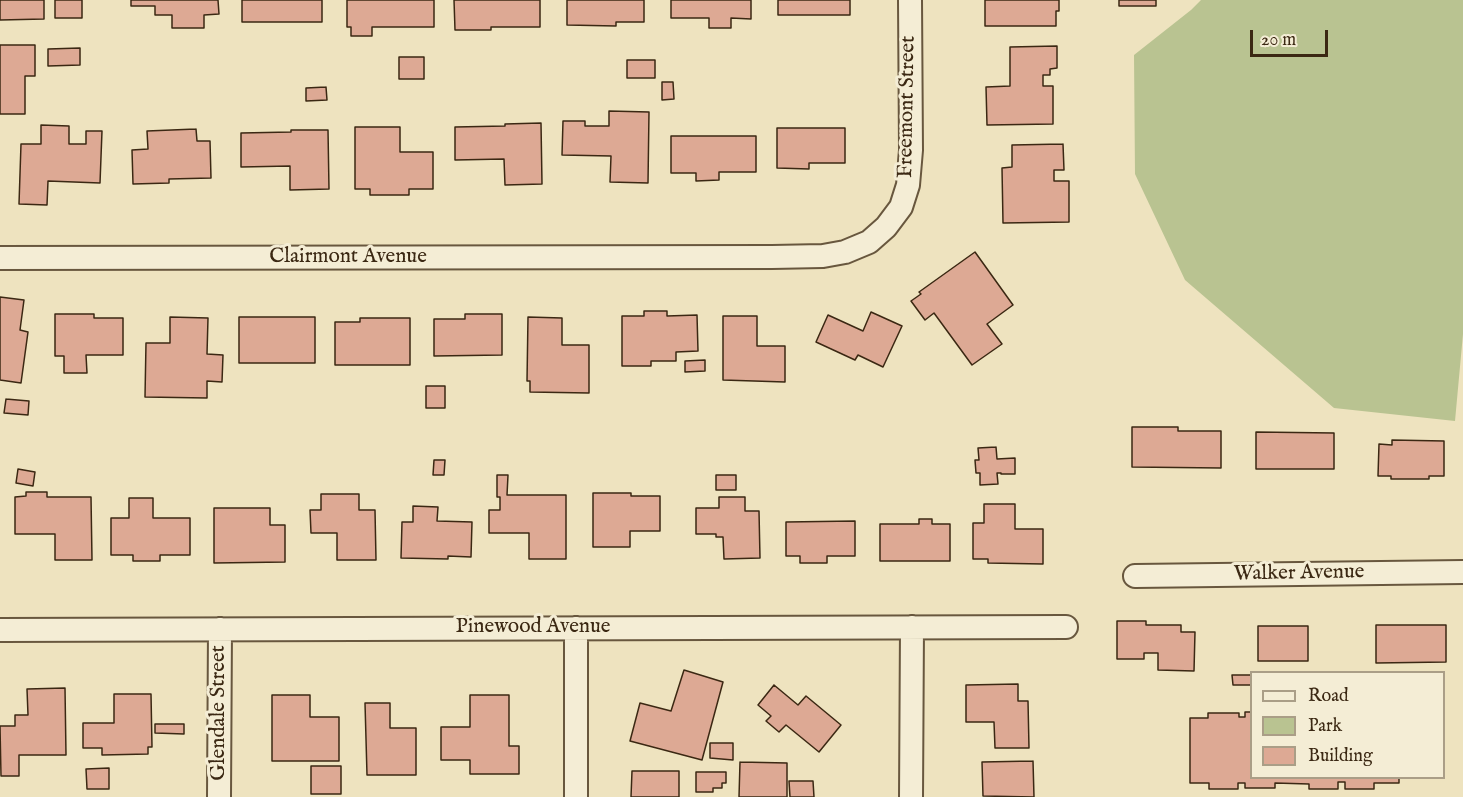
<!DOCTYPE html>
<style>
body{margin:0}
#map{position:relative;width:1463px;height:797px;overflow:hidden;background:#eee3bf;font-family:"IM FELL English",serif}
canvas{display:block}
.legend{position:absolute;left:1250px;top:671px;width:195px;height:108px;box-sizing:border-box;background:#f4edd5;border:2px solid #aa9e87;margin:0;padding:8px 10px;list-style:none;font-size:18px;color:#3b2813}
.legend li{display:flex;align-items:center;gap:12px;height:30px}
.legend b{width:30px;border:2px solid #aa9e87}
.scale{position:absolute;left:1250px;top:30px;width:78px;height:27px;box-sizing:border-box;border:3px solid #3b2813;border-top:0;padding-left:8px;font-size:18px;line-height:21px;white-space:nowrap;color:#3b2813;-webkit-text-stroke:4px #f4edd5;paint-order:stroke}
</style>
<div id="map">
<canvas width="1463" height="797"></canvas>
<ul class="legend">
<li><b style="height:8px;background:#f4edd5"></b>Road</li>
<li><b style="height:16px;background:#b9c391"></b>Park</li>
<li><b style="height:16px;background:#dda994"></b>Building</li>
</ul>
<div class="scale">20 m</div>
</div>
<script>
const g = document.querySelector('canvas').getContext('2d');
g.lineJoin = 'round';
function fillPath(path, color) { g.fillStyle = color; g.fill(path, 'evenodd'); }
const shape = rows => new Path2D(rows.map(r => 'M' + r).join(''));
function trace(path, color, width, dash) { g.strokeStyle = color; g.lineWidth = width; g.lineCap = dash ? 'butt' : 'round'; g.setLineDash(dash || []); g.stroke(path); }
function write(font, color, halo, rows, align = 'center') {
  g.font = font + ' "IM FELL English",serif'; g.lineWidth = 6; g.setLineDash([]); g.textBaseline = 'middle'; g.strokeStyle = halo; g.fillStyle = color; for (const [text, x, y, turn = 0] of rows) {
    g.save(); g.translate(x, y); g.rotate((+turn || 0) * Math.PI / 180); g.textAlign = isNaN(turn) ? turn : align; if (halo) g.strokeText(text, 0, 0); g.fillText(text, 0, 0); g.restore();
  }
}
fillPath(shape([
 [1201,0,1463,0,1463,334,1455,421,1334,408,1185,280,1135,174,1134,55,1191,10]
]), '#b9c391');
const building = shape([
 [0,0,44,0,44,19,0,20,0,0],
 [55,0,82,0,82,18,55,18,55,0],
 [131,0,218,0,219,14,204,15,204,28,172,28,172,15,155,15,155,6,131,6,131,0],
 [242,0,322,0,322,22,242,22,242,0],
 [347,0,434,0,434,27,372,27,372,36,351,36,351,27,347,27,347,0],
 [454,0,540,0,540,27,491,27,491,30,455,30,454,0],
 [567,0,644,0,644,22,616,22,616,26,567,25,567,0],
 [671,0,751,0,751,19,731,18,731,28,709,28,709,18,671,18,671,0],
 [778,0,850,0,850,15,778,15,778,0],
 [985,0,1059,0,1059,11,1056,11,1056,26,985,26,985,0],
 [1119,0,1156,0,1156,6,1119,6,1119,0],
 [0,45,35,45,35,76,25,76,25,114,0,114,0,45],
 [1057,46,1057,68,1050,69,1050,75,1043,75,1043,86,1053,86,1053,124,987,125,986,87,1010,86,1010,47,1057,46],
 [80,48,80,65,48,66,48,49,80,48],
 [399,57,424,57,424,79,399,79,399,57],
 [627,60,655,60,655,78,627,78,627,60],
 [662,82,673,82,674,99,662,100,662,82],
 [326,87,327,100,306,101,306,88,326,87],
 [609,111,649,112,648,183,610,182,611,156,562,155,563,121,585,121,585,126,609,126,609,111],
 [541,123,542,184,505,185,504,159,455,160,455,127,505,126,505,124,541,123],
 [41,125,69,126,69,144,86,144,86,131,102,131,100,183,48,181,47,205,19,204,21,144,41,144,41,125],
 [355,127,400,127,400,152,433,152,433,189,409,189,409,195,370,195,370,189,355,189,355,127],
 [777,128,845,128,845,163,809,163,809,169,777,168,777,128],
 [196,129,197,141,210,141,211,178,169,179,169,183,133,184,132,150,148,149,147,131,196,129],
 [291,130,328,130,329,189,290,190,290,166,241,167,241,133,291,132,291,130],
 [671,136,756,136,756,172,719,172,719,180,696,181,696,173,671,173,671,136],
 [1063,144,1064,170,1054,170,1054,181,1069,181,1069,222,1003,223,1002,168,1012,167,1012,145,1063,144],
 [975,252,1013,305,987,324,1002,344,972,365,934,313,925,320,911,301,921,294,919,292,975,252],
 [0,297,24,300,20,330,28,332,21,383,0,380,0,297],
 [644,311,667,311,667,316,697,315,698,351,676,352,676,361,651,361,651,366,622,366,622,316,644,316,644,311],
 [871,312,902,326,883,367,858,355,855,360,816,342,828,315,863,331,871,312],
 [55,314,94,314,94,318,123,318,123,355,86,355,87,373,64,373,64,356,55,356,55,314],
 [465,314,502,314,502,355,434,356,434,319,465,319,465,314],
 [723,316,757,316,757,346,785,346,785,382,723,380,723,316],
 [170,317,208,318,207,354,223,355,222,382,207,381,207,398,145,397,146,343,170,343,170,317],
 [239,317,315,317,315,363,239,363,239,317],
 [528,317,562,318,562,345,589,345,589,393,530,392,530,381,527,381,528,317],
 [360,318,410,318,410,365,335,365,335,322,360,322,360,318],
 [705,360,705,371,685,372,685,361,705,360],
 [426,386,445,386,445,408,426,408,426,386],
 [6,399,29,401,28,415,4,413,6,399],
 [1132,427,1178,427,1178,431,1221,431,1221,468,1132,467,1132,427],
 [1256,432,1334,433,1334,469,1256,469,1256,432],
 [1392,440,1444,441,1444,476,1429,476,1429,479,1391,479,1391,476,1378,476,1379,444,1392,445,1392,440],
 [996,447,997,459,1015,458,1015,474,1001,474,1001,473,997,473,998,484,980,485,980,473,976,473,975,460,979,460,978,448,996,447],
 [434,460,445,460,444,475,433,475,434,460],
 [18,469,35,472,33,486,16,483,18,469],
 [497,475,508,475,507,495,566,495,566,559,529,559,529,533,489,533,489,510,500,510,500,497,497,497,497,475],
 [716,475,736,475,736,490,716,490,716,475],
 [26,492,47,492,47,497,91,497,92,560,55,560,55,534,15,534,15,497,26,496,26,492],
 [593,493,631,493,631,496,660,496,660,531,630,531,630,547,593,547,593,493],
 [321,494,359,494,359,510,375,510,376,560,337,560,337,533,311,533,310,510,321,510,321,494],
 [719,497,745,497,745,511,759,511,760,558,724,559,723,537,716,537,716,534,696,534,696,508,719,508,719,497],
 [129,498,153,498,153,518,190,518,190,555,160,555,160,561,133,561,133,555,111,555,111,518,129,518,129,498],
 [984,504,1015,504,1015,529,1043,529,1043,564,988,563,988,559,973,559,973,523,984,523,984,504],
 [413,506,438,507,437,521,472,522,471,557,448,556,448,559,401,558,402,522,413,522,413,506],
 [214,508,270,508,270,525,285,525,285,562,214,563,214,508],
 [919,519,932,519,932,524,950,524,950,561,880,561,880,524,919,524,919,519],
 [855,521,855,556,827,556,827,563,800,563,800,556,786,556,786,522,855,521],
 [1117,621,1146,621,1146,625,1181,625,1181,632,1195,632,1194,671,1158,670,1158,653,1144,653,1144,659,1117,659,1117,621],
 [1376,625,1446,625,1446,662,1376,663,1376,625],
 [1258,626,1308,626,1308,661,1258,661,1258,626],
 [684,670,723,682,702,760,630,741,640,703,671,711,684,670],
 [1232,675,1252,675,1252,685,1233,685,1232,675],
 [1018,684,1018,701,1028,701,1029,748,995,748,994,722,966,722,966,685,1018,684],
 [774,685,798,705,806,696,841,725,819,752,786,725,779,732,766,721,771,716,758,705,774,685],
 [65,688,66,755,19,755,19,776,1,776,0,726,15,726,15,715,28,715,27,689,65,688],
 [114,694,151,694,152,747,148,747,148,754,102,755,102,748,83,748,83,723,114,723,114,694],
 [272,695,310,695,310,717,339,717,339,761,272,761,272,695],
 [470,695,509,695,509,746,519,746,519,774,470,774,470,760,441,760,441,727,470,727,470,695],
 [365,703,390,703,390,728,416,728,416,775,367,775,365,703],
 [1245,712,1252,712,1252,778,1399,778,1399,783,1374,783,1374,789,1345,789,1345,782,1338,782,1338,789,1309,789,1309,784,1275,783,1275,788,1245,788,1245,783,1238,783,1238,789,1209,789,1209,783,1190,783,1190,718,1208,718,1208,713,1239,713,1239,717,1245,717,1245,712],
 [155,724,184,724,184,734,155,733,155,724],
 [710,743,733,743,733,760,710,758,710,743],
 [1033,761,1034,797,983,796,982,762,1033,761],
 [740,762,787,763,787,797,739,797,740,762],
 [311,766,341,766,341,794,311,794,311,766],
 [109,768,109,789,87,789,86,769,109,768],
 [632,771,679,771,679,797,631,797,632,771],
 [696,772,726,772,726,783,722,783,722,788,713,788,713,792,696,792,696,772],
 [789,781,813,781,814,797,790,797,789,781]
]);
fillPath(building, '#dda994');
trace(building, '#3b2813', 1.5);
const street = shape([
 [0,258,772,257,823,256,845,252,869,242,886,227,901,207,908,185,911,150,910,0],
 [1135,576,1463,572],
 [576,628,576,797],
 [0,630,1066,627],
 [219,797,220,629],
 [911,797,912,627]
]);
trace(street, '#68573e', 26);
trace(street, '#f4edd5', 22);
write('21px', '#3b2813', '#f4edd5', [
 ["Freemont Street",908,107,-89],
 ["Clairmont Avenue",348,258],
 ["Walker Avenue",1299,574,-1],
 ["Pinewood Avenue",533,628],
 ["Glendale Street",220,713,-90]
]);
</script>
